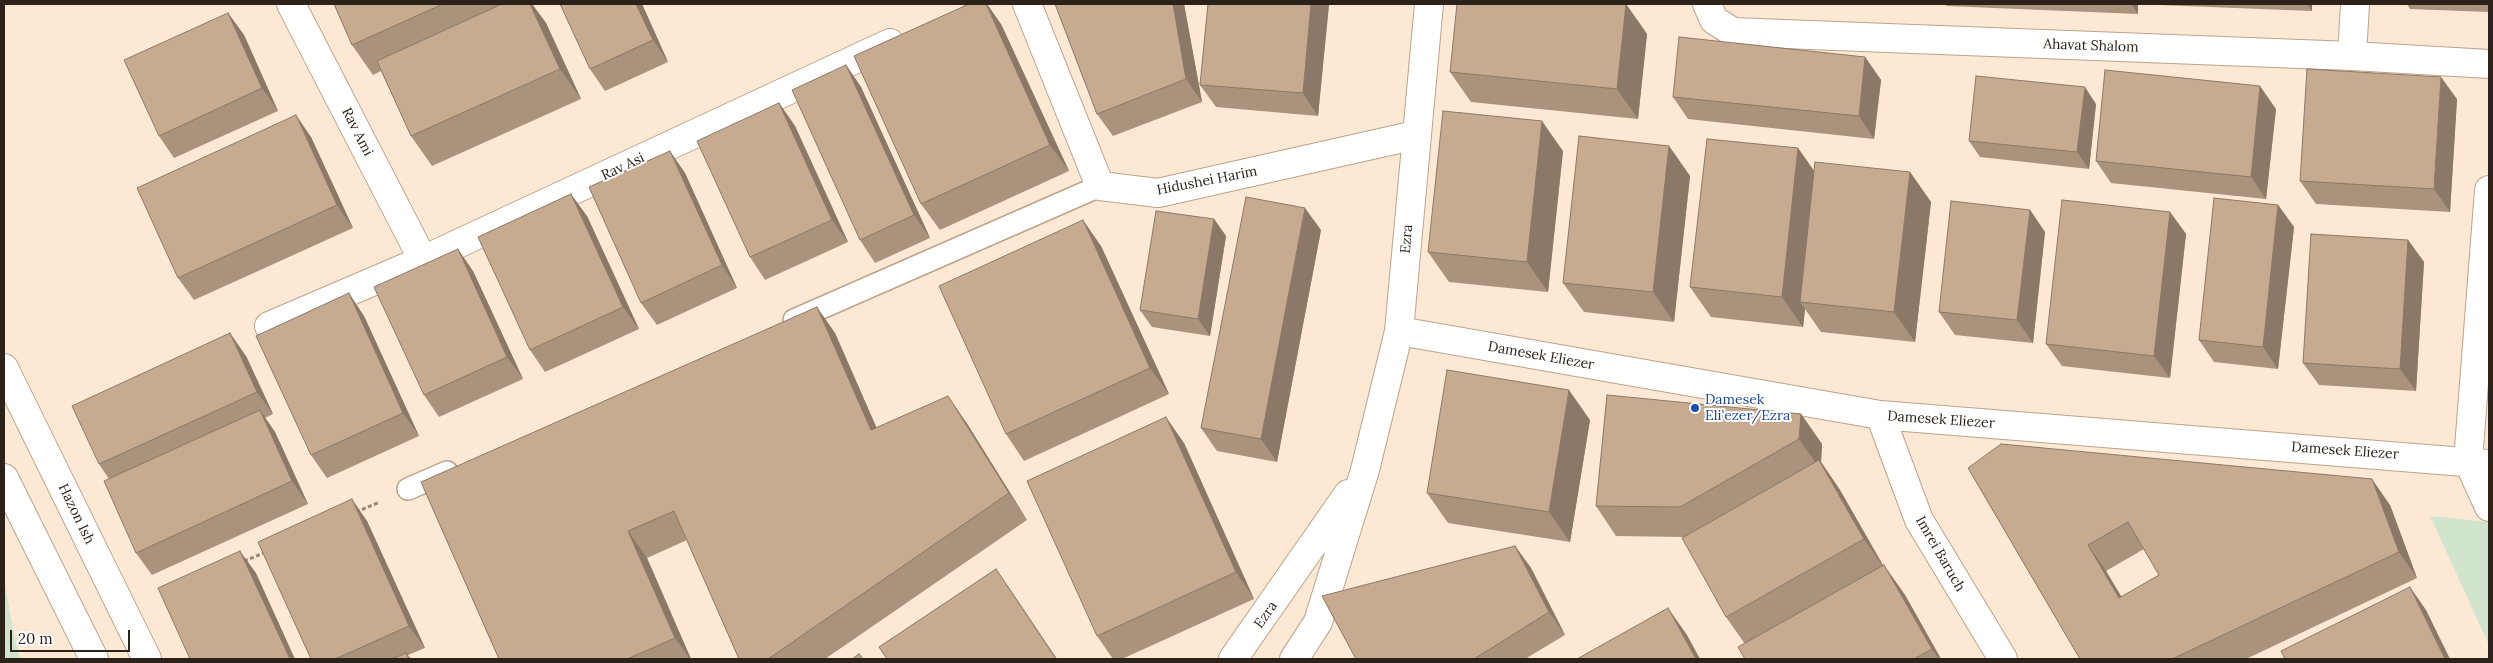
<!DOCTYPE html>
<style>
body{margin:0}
#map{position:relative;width:2493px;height:663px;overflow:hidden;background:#fde8d3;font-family:Lora,serif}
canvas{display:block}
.frame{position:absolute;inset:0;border:5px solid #2c2219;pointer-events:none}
.scale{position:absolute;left:10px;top:630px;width:120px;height:22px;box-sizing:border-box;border:2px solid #2c2219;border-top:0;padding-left:6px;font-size:15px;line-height:18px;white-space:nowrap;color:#2c2219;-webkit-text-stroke:4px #fff;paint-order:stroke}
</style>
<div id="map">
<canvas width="2493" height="663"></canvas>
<div class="frame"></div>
<div class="scale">20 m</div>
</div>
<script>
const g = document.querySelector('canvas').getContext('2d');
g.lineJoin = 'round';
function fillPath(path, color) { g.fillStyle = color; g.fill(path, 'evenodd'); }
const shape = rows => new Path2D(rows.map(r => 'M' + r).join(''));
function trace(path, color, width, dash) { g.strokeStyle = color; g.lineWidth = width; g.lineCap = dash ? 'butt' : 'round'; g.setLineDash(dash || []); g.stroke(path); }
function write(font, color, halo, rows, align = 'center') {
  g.font = font + ' Lora,serif'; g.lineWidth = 4; g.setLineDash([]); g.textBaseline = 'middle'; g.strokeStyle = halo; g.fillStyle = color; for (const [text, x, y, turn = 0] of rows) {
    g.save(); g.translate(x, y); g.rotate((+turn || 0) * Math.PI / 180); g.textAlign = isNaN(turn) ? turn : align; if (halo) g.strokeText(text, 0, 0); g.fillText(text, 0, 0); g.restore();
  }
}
fillPath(shape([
 [2430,516,2489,522,2489,645],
 [4,580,15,640,20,659,4,659]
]), '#d1e5ce');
const lane = shape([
 [794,320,1100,186],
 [408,489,447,472]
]);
const street = shape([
 [291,4,423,260],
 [1027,4,1100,186,1158,193,1416,135],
 [1707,4,1714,20,1733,32,2352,56,2489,64],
 [2352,56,2355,4],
 [2489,190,2468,461,2489,507],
 [269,326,423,260,890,43],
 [1399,331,1880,415,2489,464],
 [1880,415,1919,520,2003,659]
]);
const secondary = shape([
 [4,368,147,659],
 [4,478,94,659],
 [1233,659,1348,494],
 [1294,659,1318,622,1365,470,1399,331,1429,4]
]);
trace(lane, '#bca38b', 24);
trace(street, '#bca38b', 30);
trace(secondary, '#bca38b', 30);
trace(shape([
 [356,512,380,502],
 [244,561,266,552]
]), '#988879', 3, [4, 2.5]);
trace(lane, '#fff', 21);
trace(street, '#fff', 28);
trace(secondary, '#fff', 28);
fillPath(shape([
 [334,4,532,4,546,23,581,99,432,166,411,136,381,71,373,75,352,45],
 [560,4,642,4,668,62,605,91,590,69],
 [1055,4,1184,4,1202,102,1113,136,1097,114],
 [1208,4,1329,4,1318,116,1216,107,1200,85],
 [1626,4,1647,34,1638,119,1471,102,1450,72],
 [1945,4,2138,4,2138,14,1947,6],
 [2159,4,2312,4,2312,11,2159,5],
 [2407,4,2489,4,2489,12,2410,9],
 [228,13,244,35,278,111,174,158,159,136],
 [1001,24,1069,171,940,230,921,204],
 [1865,57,1881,80,1874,139,1688,119,1673,97],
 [846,65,861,87,930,238,875,263,860,240],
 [2457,99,2450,212,2316,204,2300,181],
 [779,103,795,126,848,242,765,280,750,257],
 [2096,104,2089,169,1980,157,1969,141],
 [2276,109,2266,199,2111,183,2096,161],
 [311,137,353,228,194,300,178,278],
 [1669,146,1690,176,1674,322,1584,312,1563,283],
 [1798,148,1814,171,1910,172,1931,202,1915,342,1821,332,1805,309,1803,327,1711,317,1690,287],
 [1563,151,1548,292,1449,282,1428,252],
 [685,173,737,288,657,325,641,303],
 [2278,205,2294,227,2278,369,2214,362,2199,340],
 [2030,210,2045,232,2033,343,1955,335,1939,312],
 [2170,212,2186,234,2170,378,2062,366,2046,344],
 [587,216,639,329,545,372,530,350],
 [1214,219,1226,236,1210,336,1152,327,1140,310],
 [1321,230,1277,462,1217,451,1201,428],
 [2408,240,2424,262,2416,391,2319,385,2303,363],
 [1101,246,1169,394,1024,461,1006,434],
 [473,271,523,379,439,417,424,395],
 [364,316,419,436,327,478,311,455],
 [835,333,876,427,966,422,1027,520,825,659,739,659,687,540,647,558,691,659,499,659,421,482],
 [246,356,273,414,265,418,275,432,308,504,152,575,136,553,109,479,99,464],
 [1801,414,1822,444,1821,462,1840,490,1883,565,1905,595,1941,659,1745,659,1745,644,1726,617,1684,537,1616,536,1596,506],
 [1590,420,1570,542,1448,523,1427,493],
 [1184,443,1254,599,1122,659,1113,659,1097,636],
 [1968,468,2390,505,2417,578,2246,659,2080,659],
 [2144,549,2159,575,2121,597,2106,571],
 [367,521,425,648,408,655,411,659,311,659],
 [1515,546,1531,568,1565,635,1525,659,1356,659]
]), '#aa937d');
fillPath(shape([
 [530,4,532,4,546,23,581,99,560,69],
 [636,4,642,4,668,62,653,40],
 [986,4,987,4,1001,24,1069,171,1050,145],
 [1173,4,1184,4,1202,102,1186,79],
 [1311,4,1329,4,1318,116,1303,93],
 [1626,4,1647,34,1638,119,1617,89],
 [2131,4,2138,4,2138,14],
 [2307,4,2312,4,2312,11],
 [228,13,244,35,278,111,262,88],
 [1865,57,1881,80,1874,139,1859,116],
 [846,65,861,87,930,238,914,215],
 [2441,77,2457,99,2450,212,2434,189],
 [2260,86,2276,109,2266,199,2251,177],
 [2085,87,2096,104,2089,169,2077,152],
 [779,103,795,126,848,242,832,220],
 [296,115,311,137,353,228,337,205],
 [1542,121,1563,151,1548,292,1527,262],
 [1669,146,1690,176,1674,322,1653,292],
 [1798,148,1819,178,1800,302,1805,309,1803,327,1782,297],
 [670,151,685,173,737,288,722,265],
 [1910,172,1931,202,1915,342,1894,312],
 [571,194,587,216,639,329,623,307],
 [2278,205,2294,227,2278,369,2263,347],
 [1305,208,1321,230,1277,462,1261,439],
 [2030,210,2045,232,2033,343,2017,320],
 [2170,212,2186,234,2170,378,2154,356],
 [1214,219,1226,236,1210,336,1198,319],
 [1083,220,1101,246,1169,394,1150,368],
 [2408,240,2424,262,2416,391,2400,369],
 [458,249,473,271,523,379,507,357],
 [349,293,364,316,419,436,403,413],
 [817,307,835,333,889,456,871,430],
 [230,333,246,356,273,414,257,392],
 [1569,390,1590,420,1570,542,1549,512],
 [948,396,966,422,1027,520,1009,493],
 [260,410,275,432,308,504,292,481],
 [1801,414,1822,444,1821,462,1840,490,1885,569,1864,539,1820,469,1799,439],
 [1166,417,1184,443,1254,599,1236,572],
 [2372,479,2390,505,2417,578,2399,552],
 [352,499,367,521,425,648,409,626],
 [628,531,647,558,691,659,690,659,675,638],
 [2088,545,2106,571,2138,624,2119,598],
 [1515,546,1531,568,1565,635,1549,612],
 [240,551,256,573,295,659,290,659],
 [1884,565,1905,595,1941,659,1939,659,1932,649],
 [996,569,1014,595,1057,659,1056,659],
 [2410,587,2426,610,2450,659,2445,659],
 [1668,608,1687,635,1700,659,1696,659]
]), '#8b7866');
const building = shape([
 [334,4,443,4,352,45,334,4],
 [502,4,530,4,560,69,411,136,377,61,502,4],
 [560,4,636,4,653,40,590,69,560,4],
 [969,4,986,4,1050,145,921,204,854,56,969,4],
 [1055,4,1173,4,1186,79,1097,114,1055,4],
 [1208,4,1311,4,1303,93,1200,85,1208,4],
 [1457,4,1626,4,1617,89,1450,72,1457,4],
 [228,13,262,88,159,136,124,60,228,13],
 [1679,37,1865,57,1859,116,1673,97,1679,37],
 [846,65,914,215,860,240,792,90,846,65],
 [2307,69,2441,77,2434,189,2300,181,2307,69],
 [2105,70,2260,86,2251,177,2096,161,2105,70],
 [1976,76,2085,87,2077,152,1969,141,1976,76],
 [779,103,832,220,750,257,697,141,779,103],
 [1443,111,1542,121,1527,262,1428,252,1443,111],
 [296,115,337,205,178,278,137,188,296,115],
 [1579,136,1669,146,1653,292,1563,283,1579,136],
 [1707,139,1798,148,1782,297,1690,287,1707,139],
 [670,151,722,265,641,303,589,187,670,151],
 [1815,162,1910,172,1894,312,1800,302,1815,162],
 [571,194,623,307,530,350,478,237,571,194],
 [1246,197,1305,208,1261,439,1201,428,1246,197],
 [2214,198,2278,205,2263,347,2199,340,2214,198],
 [2062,200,2170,212,2154,356,2046,344,2062,200],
 [1951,201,2030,210,2017,320,1939,312,1951,201],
 [1156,211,1214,219,1198,319,1140,310,1156,211],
 [1083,220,1150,368,1006,434,939,286,1083,220],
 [2311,234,2408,240,2400,369,2303,363,2311,234],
 [458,249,507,357,424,395,374,287,458,249],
 [349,293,403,413,311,455,256,336,349,293],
 [817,307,871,430,948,396,1009,493,768,659,739,659,674,511,628,531,675,638,627,659,499,659,421,482,817,307],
 [230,333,257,392,99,464,72,406,230,333],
 [1447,370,1569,390,1549,512,1427,493,1447,370],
 [1607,395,1801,414,1799,439,1680,507,1596,506,1607,395],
 [260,410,292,481,136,553,104,481,260,410],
 [1166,417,1236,572,1097,636,1027,481,1166,417],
 [2001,444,2372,479,2399,552,2172,659,2080,659,1968,468,2001,444],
 [2128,522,2159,575,2119,598,2088,545,2128,522],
 [1819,460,1864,539,1726,617,1682,538,1819,460],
 [352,499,409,626,335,659,311,659,258,542,352,499],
 [1515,546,1549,612,1474,659,1356,659,1322,596,1515,546],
 [240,551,290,659,190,659,158,588,240,551],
 [1884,565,1932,649,1914,659,1745,659,1738,647,1884,565],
 [996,569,1056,659,887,659,879,647,996,569],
 [2410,587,2445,659,2285,659,2281,651,2410,587],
 [1668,608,1696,659,1577,659,1668,608],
 [406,653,409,659,392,659,406,653],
 [859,654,863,659,852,659,859,654]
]);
fillPath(building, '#c6ab91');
trace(building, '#8b7866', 1);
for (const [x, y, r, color] of [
 [1695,408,5,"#1a4fb4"]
]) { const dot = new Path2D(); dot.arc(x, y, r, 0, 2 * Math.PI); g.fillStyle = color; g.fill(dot); trace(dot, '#fff', 2); }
write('14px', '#2c2219', '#fff', [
 ["Ahavat Shalom",2091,46,2],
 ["Rav Ami",357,132,63],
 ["Rav Asi",623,167,-25],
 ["Hidushei Harim",1207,181,-11],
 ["Ezra",1407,239,-85],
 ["Damesek Eliezer",1541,356,10],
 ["Damesek Eliezer",1941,420,4],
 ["Damesek Eliezer",2345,451,4],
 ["Hazon Ish",76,514,64],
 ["Imrei Baruch",1940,554,60],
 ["Ezra",1266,615,-55]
]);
write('14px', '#164399', '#fff', [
 ["Damesek",1705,400],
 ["Eli'ezer/Ezra",1705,416]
], 'left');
</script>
